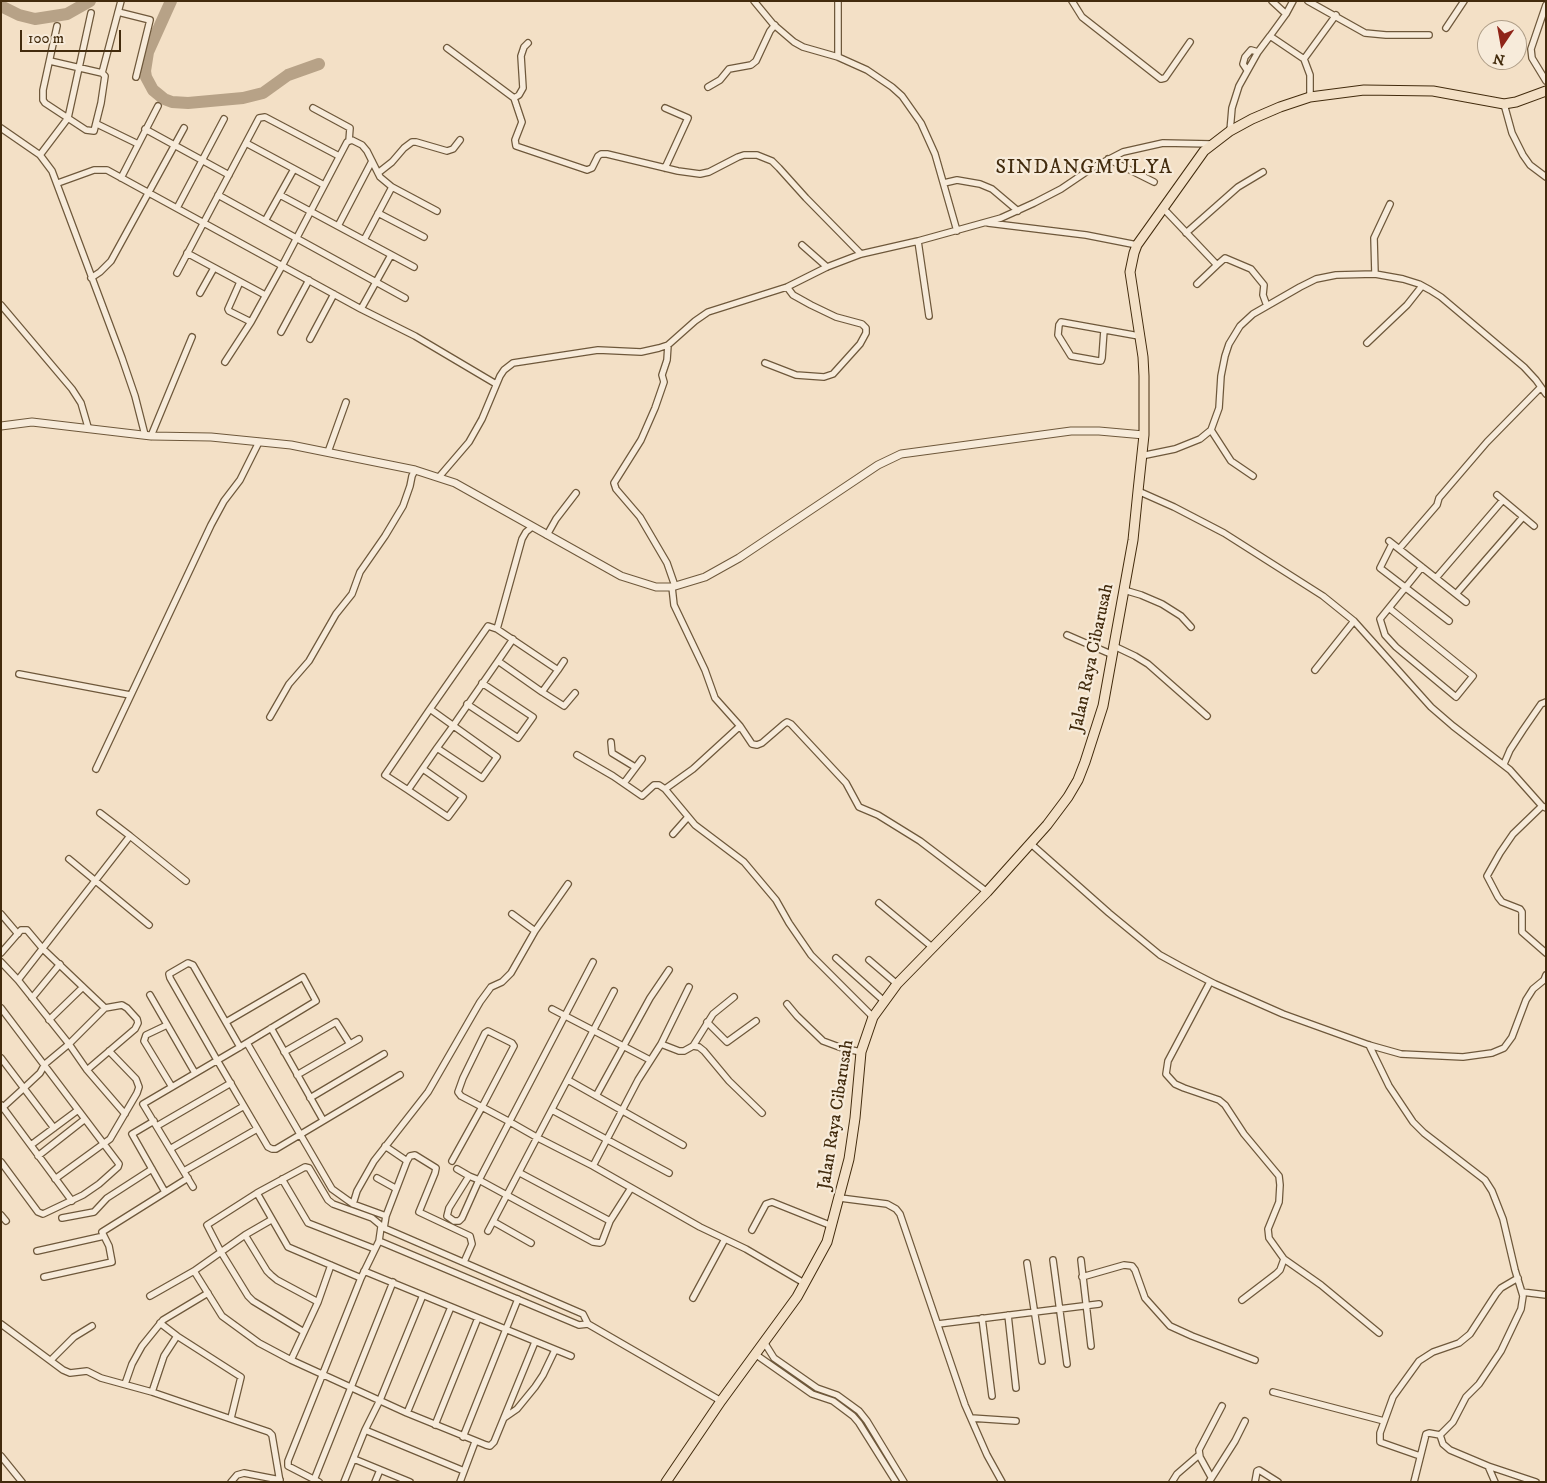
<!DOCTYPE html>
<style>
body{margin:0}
#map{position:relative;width:1547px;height:1483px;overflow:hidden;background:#f3e0c6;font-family:"IM FELL DW Pica",serif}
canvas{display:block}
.frame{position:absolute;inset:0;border:2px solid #422b0d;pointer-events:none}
.north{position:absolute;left:1477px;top:20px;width:50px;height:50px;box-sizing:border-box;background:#f7ebda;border:1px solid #af9e88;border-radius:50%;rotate:192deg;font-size:14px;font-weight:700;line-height:20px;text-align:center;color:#422b0d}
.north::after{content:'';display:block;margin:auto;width:18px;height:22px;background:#8f2418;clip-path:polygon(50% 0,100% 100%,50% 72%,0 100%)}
.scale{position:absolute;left:20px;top:30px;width:101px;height:22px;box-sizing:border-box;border:2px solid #422b0d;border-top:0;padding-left:6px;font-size:15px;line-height:18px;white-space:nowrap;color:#422b0d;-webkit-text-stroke:4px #f7ebda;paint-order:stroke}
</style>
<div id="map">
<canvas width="1547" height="1483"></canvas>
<div class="frame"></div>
<div class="north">N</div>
<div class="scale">100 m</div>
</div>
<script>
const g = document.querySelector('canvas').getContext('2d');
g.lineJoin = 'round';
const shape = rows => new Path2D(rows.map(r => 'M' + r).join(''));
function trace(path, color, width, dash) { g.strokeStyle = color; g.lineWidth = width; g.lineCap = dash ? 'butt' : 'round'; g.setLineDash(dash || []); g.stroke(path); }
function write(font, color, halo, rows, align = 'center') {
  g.font = font + ' "IM FELL DW Pica",serif'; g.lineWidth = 4.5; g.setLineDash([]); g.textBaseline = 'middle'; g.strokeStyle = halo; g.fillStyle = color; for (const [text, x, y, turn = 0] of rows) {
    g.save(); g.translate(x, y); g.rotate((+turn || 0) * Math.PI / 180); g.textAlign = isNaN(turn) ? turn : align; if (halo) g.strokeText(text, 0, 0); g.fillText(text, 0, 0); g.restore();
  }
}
trace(shape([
 [171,1,148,52,145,71,146,77,153,90,164,99,172,102,188,103,243,98,263,93,288,75,319,64],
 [1,6,19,15,35,19,67,14,90,1]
]), '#b7a287', 12);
const minor = shape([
 [754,1,773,24,794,42,803,47,838,57,867,70,892,87,902,96,921,123,935,154,957,231],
 [838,1,838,57],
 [1072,1,1082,17,1161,79,1165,78,1190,42],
 [1272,1,1286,14],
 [1293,1,1286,14,1270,36,1304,59,1310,75,1310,97],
 [1308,1,1365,33,1386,35,1429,35],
 [1546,5,1531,49,1532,58,1546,81],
 [118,12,150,20,136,77],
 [1446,28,1464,1],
 [447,48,514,98,522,122,515,140,516,146,587,170,592,168,598,156,601,154,607,154,678,171,700,174,709,172,738,157,744,155,757,155,772,161,779,168,806,198,861,254],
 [1304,59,1336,15],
 [50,61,102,73,105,76,101,103,94,131,86,130,45,103,43,100,43,90,57,26],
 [1247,70,1243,64,1245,57,1251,50,1258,52],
 [102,73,121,1],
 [708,87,720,80,729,69,751,65,756,61,770,31,775,25],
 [514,98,519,95,523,88,521,56,524,47,528,43],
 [1504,104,1512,133,1523,155,1530,165,1546,177],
 [313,108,350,128,349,141],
 [665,108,688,118,665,168],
 [97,124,138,144],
 [1,128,40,155,52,171,122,358,135,396,145,435],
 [145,129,229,175],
 [1230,131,1232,108,1239,86,1258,52,1270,36],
 [246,143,324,185],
 [40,155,68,118,91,13],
 [1108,159,1154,182],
 [378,173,392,162,404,148,412,142,416,142,447,151,453,149,460,140],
 [121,178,158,106],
 [58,183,94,170,107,170,361,309,415,336,496,384],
 [944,183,957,180,980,184,992,189,1018,211],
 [218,195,405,298],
 [280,195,414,267],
 [177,208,224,119],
 [1163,208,1217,265,1197,284],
 [378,213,424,237],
 [265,221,294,169],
 [988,223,1086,235,1137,245],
 [338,226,372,161],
 [1186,233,1238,187,1263,172],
 [364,240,392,187],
 [918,241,929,316],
 [802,245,827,267],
 [187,253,265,295],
 [1217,265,1225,258,1251,269,1264,285,1263,295,1267,306],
 [177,273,259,118,265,117,339,156],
 [1375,274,1374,238,1390,204],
 [91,278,100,272,111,261,184,128],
 [240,282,228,309,229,311,251,322],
 [200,293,214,268],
 [1,305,72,389,81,403,88,427],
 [361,309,391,255],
 [1104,330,1102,358,1101,361,1099,361,1071,356,1058,335,1059,325,1061,322,1139,336],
 [281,332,309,280],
 [310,339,334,294],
 [1367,343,1407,305,1422,286],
 [668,345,667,360,662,375,664,382,655,408,641,440,614,483,616,489,640,517,667,563,675,586],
 [225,362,251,322,282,266,347,142,352,140,362,145,367,151,380,177,392,187,437,211],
 [765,363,796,375,824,377,833,374,860,344,866,333,866,328,862,324,836,317,811,305,793,295,787,287],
 [1211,430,1231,461,1253,476],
 [151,436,192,337],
 [328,452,346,402],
 [1141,456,1175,449,1200,439,1211,430,1219,408,1221,376,1225,356,1229,344,1240,326,1253,314,1300,287,1316,279,1336,275,1375,274,1403,279,1419,284,1430,290,1441,297,1524,367,1536,380,1546,394],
 [439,477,469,442,482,419,500,376,504,370,513,363,598,350,641,352,659,348,668,345,695,321,708,312,787,287,827,267,861,254,918,241,1001,218,1034,203,1061,189,1092,168,1123,152,1163,143,1212,144],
 [1138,491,1174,507,1224,533,1323,596,1354,621],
 [1497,495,1534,526],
 [547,535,556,519,576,493],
 [1389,541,1466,602],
 [1392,544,1380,568,1449,621],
 [1399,549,1437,505,1439,498,1487,442,1541,387],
 [1436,578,1503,500],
 [672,587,674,605,705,670,715,698,740,726,752,744,757,745,762,743,784,724,787,722,791,724,846,783,859,807,878,815,920,841,987,892],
 [1124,590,1141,595,1162,604,1181,616,1191,627],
 [1456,594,1523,517],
 [1389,608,1473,676,1456,697,1396,647,1385,635,1380,619,1422,567],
 [497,629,522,539,526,532,532,527],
 [1067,635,1113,655],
 [513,639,498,661,542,692],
 [1114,646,1135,656,1148,664,1207,716],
 [558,670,564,661],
 [1315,670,1354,621,1431,707,1453,726,1510,770,1542,806,1546,808],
 [19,674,130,695],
 [467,704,518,738,533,717,482,683],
 [430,709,488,626,497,629,558,670,542,692,564,706,575,693],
 [270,717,289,684,309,661,336,614,352,594,360,572,385,536,403,506,410,486,412,476,415,470],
 [611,742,612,753,635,767],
 [577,755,613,776,642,796,654,785,659,785,665,789,695,825,744,862,776,900,789,923,811,955,873,1017],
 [1504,764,1510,750,1523,730,1541,704,1546,702],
 [96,769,211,525,224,501,240,480,259,442],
 [423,769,463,797,448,817,408,790,437,748,453,726,498,661],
 [624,783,642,759],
 [665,789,693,769,740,726],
 [408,790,385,775,430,709,497,757,482,778,437,748],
 [1542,806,1513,834,1500,853,1487,876,1498,897,1502,902,1520,909,1522,912,1522,932,1546,953],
 [100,813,130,836],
 [673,834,688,817],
 [1030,843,1109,913,1160,955,1180,966,1215,984,1283,1014,1369,1045,1401,1054,1463,1057,1492,1053,1504,1048,1512,1037,1526,1000,1533,989,1544,980,1546,975],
 [69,859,149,925],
 [879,903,932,947],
 [1,914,18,934],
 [512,914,535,931],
 [1,953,21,930,27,930,43,949,105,1008,122,1005,127,1008,137,1019,138,1023,135,1029,87,1070],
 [836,958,884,1001],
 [869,960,897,984],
 [1,962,18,980,69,1044,87,1070,125,1114],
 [593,962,479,1180,462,1218,459,1221,454,1221,447,1216,449,1208,469,1176,479,1180,593,1242,600,1243,602,1242,610,1221,631,1188],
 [18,980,130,836,186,881],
 [1210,982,1168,1061,1166,1074,1175,1084,1184,1088,1219,1100,1225,1105,1244,1134,1279,1176,1280,1185,1279,1202,1268,1229,1269,1238,1284,1259,1280,1270,1276,1274,1242,1300],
 [150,995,195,1073],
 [32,998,60,964],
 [787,1004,797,1016,823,1041,842,1048,861,1052],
 [1,1008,119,1164,118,1167,99,1184,83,1195,43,1214,38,1212,1,1162],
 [552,1009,650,1060],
 [49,1020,83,987],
 [707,1022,727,1042,756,1021],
 [167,1025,146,1035,144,1041,172,1087],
 [271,1028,323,1120],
 [247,1043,332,1189,353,1204,386,1216,384,1228],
 [661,1044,689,987],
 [1369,1045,1389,1086,1413,1122,1424,1133,1485,1180,1492,1191,1503,1219,1515,1270,1523,1296,1521,1309,1501,1351,1479,1384,1466,1397,1453,1422,1440,1435,1429,1433,1426,1434,1414,1482],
 [693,1046,713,1014,734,997],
 [240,1047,193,965,188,963,169,974,170,978,217,1060,268,1147,272,1149,276,1149,400,1075],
 [284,1052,336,1022,350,1044],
 [1,1058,54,1128],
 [297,1075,359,1039],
 [568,1080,683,1145],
 [596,1096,650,998,669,970],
 [310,1098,384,1054],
 [1,1105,72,1201],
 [1,1109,24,1088,40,1073,45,1064,69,1044,105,1008],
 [552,1110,669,1173],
 [154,1121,132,1134,165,1192],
 [157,1126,231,1083],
 [31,1145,78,1110],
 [385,1146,407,1161],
 [170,1149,244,1106],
 [38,1156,85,1119],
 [452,1161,482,1107,514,1046,512,1043,488,1031,485,1033,463,1078,458,1092,461,1096,482,1107,510,1122,538,1138,593,1166,700,1227,746,1249,804,1283],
 [593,1166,638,1080,661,1044,679,1051,684,1051,693,1046,699,1047,704,1051,729,1081,762,1113],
 [457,1169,469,1176],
 [184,1171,257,1129],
 [520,1173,610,1221],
 [377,1178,395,1188],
 [55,1179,110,1139,137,1093,139,1087,136,1079,109,1051],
 [282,1179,308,1223,375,1249],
 [193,1187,143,1104,240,1047,316,1001,303,977,226,1022],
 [257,1193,288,1247,361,1278],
 [840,1198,887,1204,896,1209,900,1214,965,1405,987,1455,1002,1482],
 [353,1204,357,1191,374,1161,428,1092,480,1002,491,987,502,982,511,973,535,931,568,884],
 [1,1215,6,1221],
 [386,1216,407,1161,410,1156,415,1155,436,1168,435,1173,419,1212,470,1236,472,1244,464,1262],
 [62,1218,94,1212,107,1198,152,1169],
 [494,1222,531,1243],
 [752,1230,766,1204,772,1202,832,1226],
 [488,1231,614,991],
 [245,1235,267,1271,271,1275,277,1280,318,1302],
 [379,1241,579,1325,588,1324],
 [37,1251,104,1236],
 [1284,1259,1321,1285,1379,1333],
 [1053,1260,1067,1364],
 [1081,1260,1091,1346],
 [1027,1263,1042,1361],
 [194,1271,222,1316,259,1343,291,1360,407,1413,486,1445,490,1446,494,1442,535,1342],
 [364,1271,571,1356],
 [44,1277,112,1262,109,1246,102,1232,188,1178],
 [1082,1277,1124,1265,1132,1266,1135,1270,1145,1298,1170,1326,1192,1336,1255,1360],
 [1522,1292,1546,1295],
 [150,1296,194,1271,245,1235,271,1220],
 [693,1298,725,1239],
 [1008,1315,1016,1388],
 [982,1318,992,1396],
 [160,1323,177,1336],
 [1,1324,63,1370,70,1373,87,1371,101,1378,152,1392,269,1432,272,1435,280,1482],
 [938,1324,1099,1304],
 [304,1332,253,1301,248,1296,221,1252,207,1225,257,1193,305,1167,309,1168,328,1200,333,1204,372,1218,384,1228,583,1314,588,1324,721,1401],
 [764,1342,774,1358,817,1388,837,1395,859,1411,867,1421,904,1482],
 [755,1354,812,1394,833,1401,853,1416,859,1423,896,1482],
 [51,1360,74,1337,92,1326],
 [291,1360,318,1302,331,1265],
 [125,1384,132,1364,142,1346,163,1320,208,1293],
 [152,1392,164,1356,177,1336,241,1377,231,1418],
 [1273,1392,1384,1421],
 [407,1413,451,1307],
 [504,1418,517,1409,535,1387,543,1375,555,1350],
 [971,1418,1016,1421],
 [435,1425,478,1318],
 [365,1430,464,1471],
 [1440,1435,1443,1444,1450,1450,1488,1466,1495,1482],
 [463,1437,518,1299],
 [1,1456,22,1482],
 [1420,1456,1380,1442,1380,1433,1393,1397,1419,1361,1433,1352,1459,1343,1470,1334,1496,1294,1501,1288,1518,1278],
 [354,1459,410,1482],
 [1488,1466,1536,1482],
 [1211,1477,1200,1457,1199,1450,1222,1406],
 [314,1480,393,1282],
 [231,1482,237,1475,244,1473,280,1480],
 [319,1482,288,1466,288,1461,361,1278,379,1241,381,1227],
 [344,1482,365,1430,380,1400,423,1295],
 [375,1482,380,1470],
 [460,1482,475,1442],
 [1172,1482,1177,1474,1199,1455],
 [1209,1482,1235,1441,1245,1421],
 [1255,1482,1257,1471,1259,1470,1278,1482]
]);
const tertiary = shape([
 [1,426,32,422,151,436,211,437,291,445,415,470,455,483,621,576,656,587,672,587,705,577,739,558,878,465,901,454,1071,431,1099,431,1144,435]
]);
const primary = shape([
 [666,1482,721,1401,797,1297,827,1242,849,1159,855,1118,861,1052,873,1017,897,984,987,892,1047,825,1068,797,1078,780,1085,762,1103,706,1133,540,1138,491,1144,435,1144,376,1143,357,1130,272,1134,253,1137,245,1204,151,1230,131,1252,119,1280,107,1310,97,1364,90,1433,91,1504,104,1516,102,1546,91]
]);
trace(minor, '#6e583b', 8);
trace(tertiary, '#6e583b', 9);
trace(primary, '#422b0d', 11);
trace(minor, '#f7ebda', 5.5);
trace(tertiary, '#f7ebda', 7);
trace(primary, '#f3e0c6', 9);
write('18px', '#422b0d', '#f7ebda', [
 ["Jalan Raya Cibarusah",1093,658,-78],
 ["Jalan Raya Cibarusah",837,1115,-81]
]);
g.letterSpacing = '1px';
write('20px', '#422b0d', '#f7ebda', [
 ["SINDANGMULYA",1084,169]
]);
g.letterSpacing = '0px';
</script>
